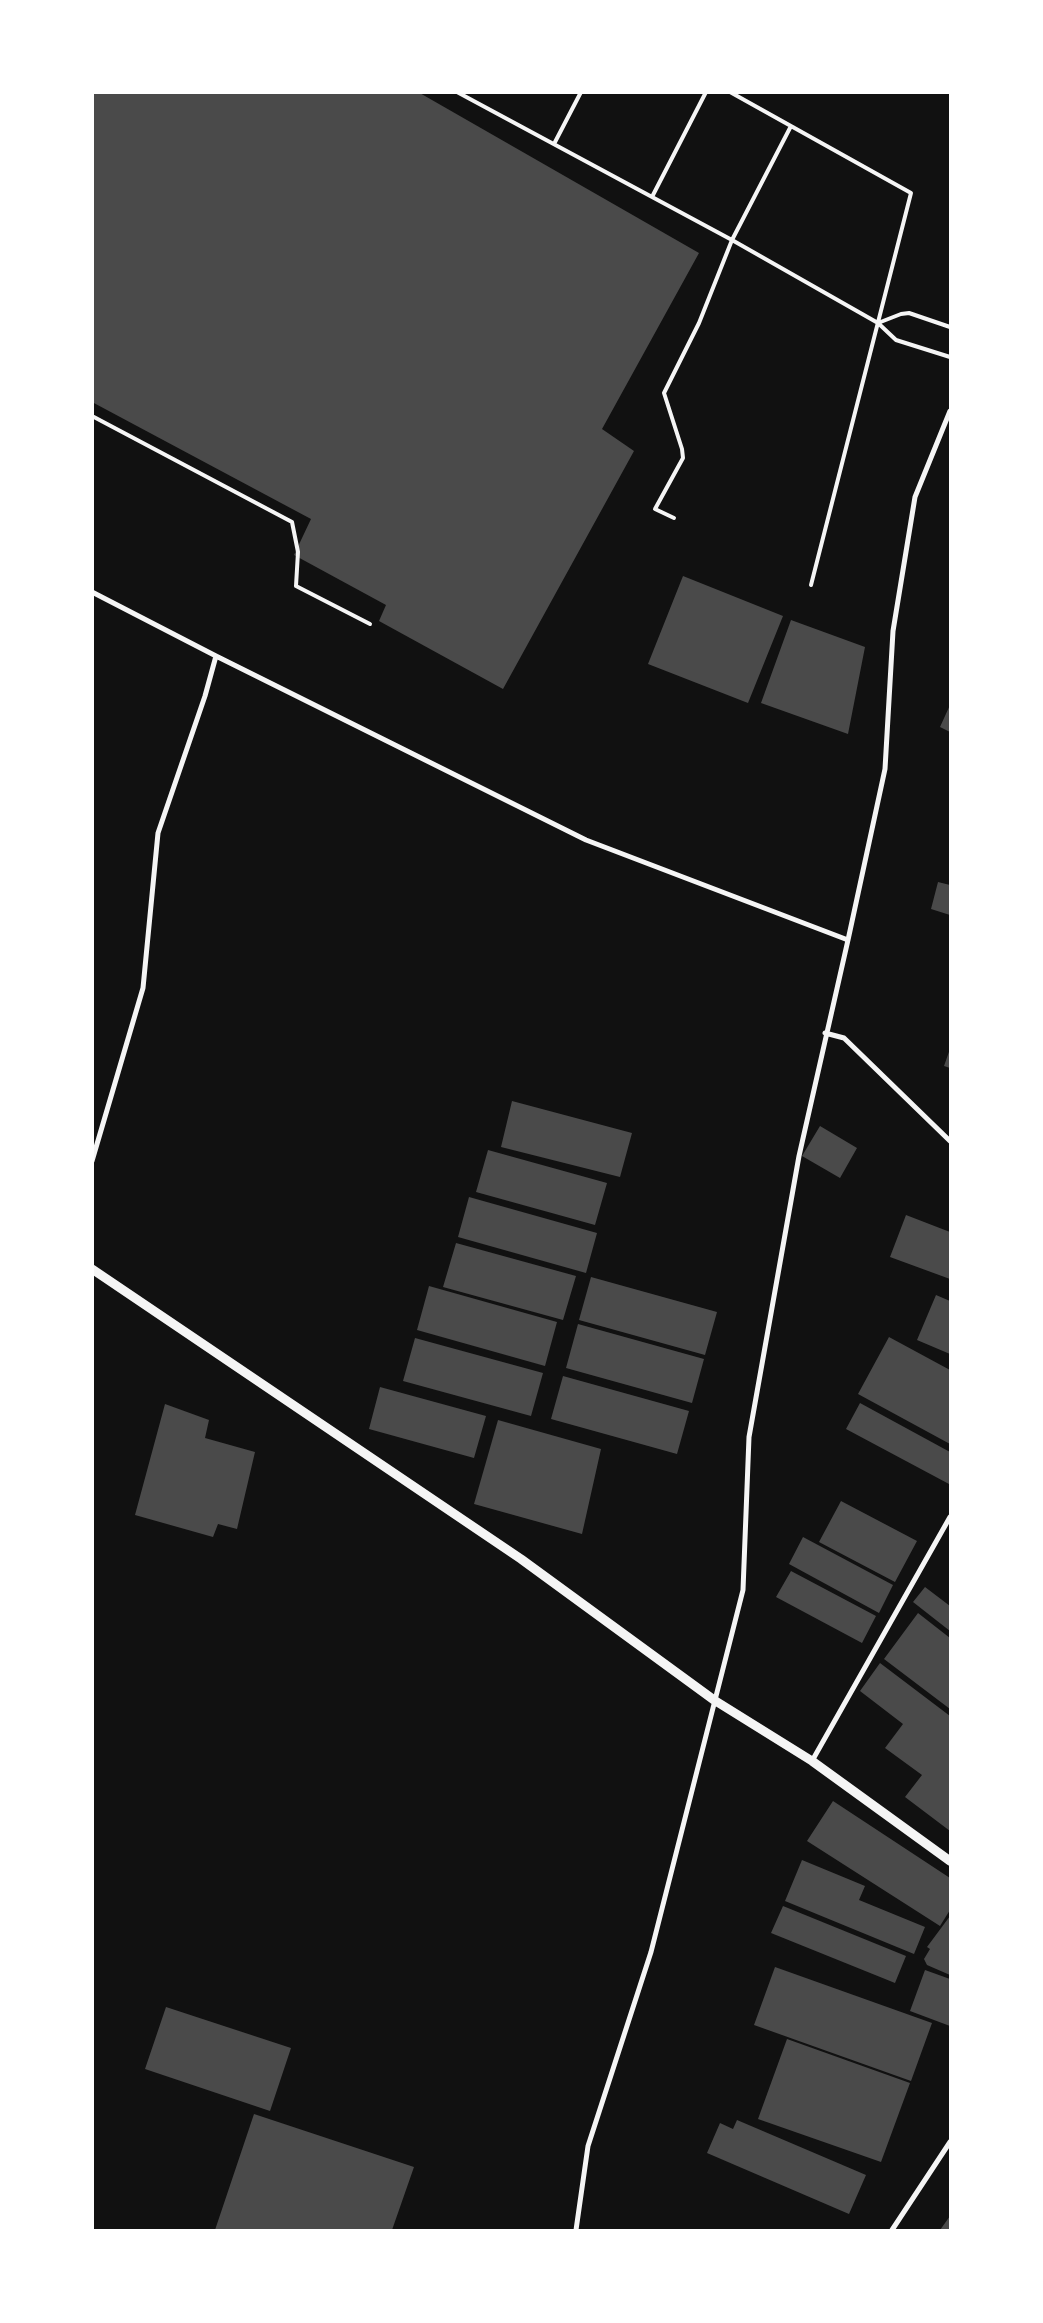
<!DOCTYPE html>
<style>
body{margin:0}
#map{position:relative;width:1043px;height:2323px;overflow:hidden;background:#111;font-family:"PT Sans",sans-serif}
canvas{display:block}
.frame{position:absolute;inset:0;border:94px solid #fff;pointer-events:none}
</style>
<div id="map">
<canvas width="1043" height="2323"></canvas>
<div class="frame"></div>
</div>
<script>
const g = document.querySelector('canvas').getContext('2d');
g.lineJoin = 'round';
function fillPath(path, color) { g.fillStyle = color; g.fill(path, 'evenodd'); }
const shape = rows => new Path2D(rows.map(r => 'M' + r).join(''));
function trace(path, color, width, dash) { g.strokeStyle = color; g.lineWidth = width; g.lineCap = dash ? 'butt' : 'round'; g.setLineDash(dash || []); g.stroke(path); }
fillPath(shape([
 [92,92,418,92,699,253,602,429,634,451,503,689,379,621,386,605,294,555,311,519,92,402],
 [683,576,783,616,748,703,648,664],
 [791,620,865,647,848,734,761,703],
 [950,705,950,732,940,727],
 [938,882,950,885,950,915,931,909],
 [950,1049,950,1068,944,1066],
 [512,1101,632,1133,620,1177,501,1147],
 [820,1126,857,1148,840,1178,802,1156],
 [488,1150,607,1183,595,1225,476,1192],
 [469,1197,597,1233,586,1273,458,1237],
 [906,1215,950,1232,950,1279,890,1257],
 [456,1243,576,1276,563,1320,443,1287],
 [591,1277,717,1312,705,1355,579,1320],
 [429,1286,557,1322,545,1366,417,1330],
 [936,1295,950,1301,950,1354,917,1340],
 [578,1324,704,1359,692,1403,566,1368],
 [889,1337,950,1370,950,1444,858,1394],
 [415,1338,543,1373,531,1416,403,1381],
 [563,1376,689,1411,677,1454,551,1419],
 [380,1387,486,1416,474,1458,369,1429],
 [860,1403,950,1452,949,1484,846,1429],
 [165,1404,209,1420,205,1438,255,1452,237,1529,218,1524,213,1537,135,1515],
 [498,1420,601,1449,582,1534,474,1504],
 [841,1501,917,1541,895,1582,819,1542],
 [803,1537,893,1585,879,1613,789,1564],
 [791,1571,876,1616,862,1643,776,1597],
 [925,1587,950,1606,950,1631,913,1602],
 [918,1613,950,1638,950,1709,884,1659],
 [880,1663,950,1716,950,1831,905,1797,922,1775,885,1748,903,1724,860,1691],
 [833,1801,950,1878,950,1910,940,1926,807,1841],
 [802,1860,865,1886,859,1900,925,1927,914,1954,785,1901],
 [783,1906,906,1956,895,1983,771,1933],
 [950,1916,950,1975,927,1965,924,1959,930,1949,927,1947],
 [775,1967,932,2023,911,2081,754,2025],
 [925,1970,950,1979,950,2026,910,2011],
 [166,2007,291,2048,270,2111,145,2069],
 [787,2039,910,2083,881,2162,758,2119],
 [254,2114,414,2167,392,2230,215,2230],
 [737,2120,866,2175,849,2214,707,2153,720,2123,733,2129],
 [950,2216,950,2230,940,2230]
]), '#4a4a4a');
trace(shape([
 [457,92,732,240,878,323,896,340,950,357],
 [730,92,911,193,811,585],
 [554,144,581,92],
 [653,195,706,92],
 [878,323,901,314,909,313,950,327],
 [92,416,292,522,298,552,296,586,370,624],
 [674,518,655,509,683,458,682,449,664,393,699,323,732,240,791,126]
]), '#f5f5f5', 4);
trace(shape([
 [92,592,216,656,586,840,848,940,885,769,893,631,915,497,950,411],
 [825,1033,844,1038,950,1141],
 [92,1161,143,988,158,833,205,696,216,656],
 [812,1761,950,1517],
 [576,2230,588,2146,651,1952,743,1590,749,1437,799,1156,848,940],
 [892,2230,950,2142]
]), '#f5f5f5', 5);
trace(shape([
 [92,1269,521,1559,714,1700,812,1761,950,1861]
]), '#f5f5f5', 9);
</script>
